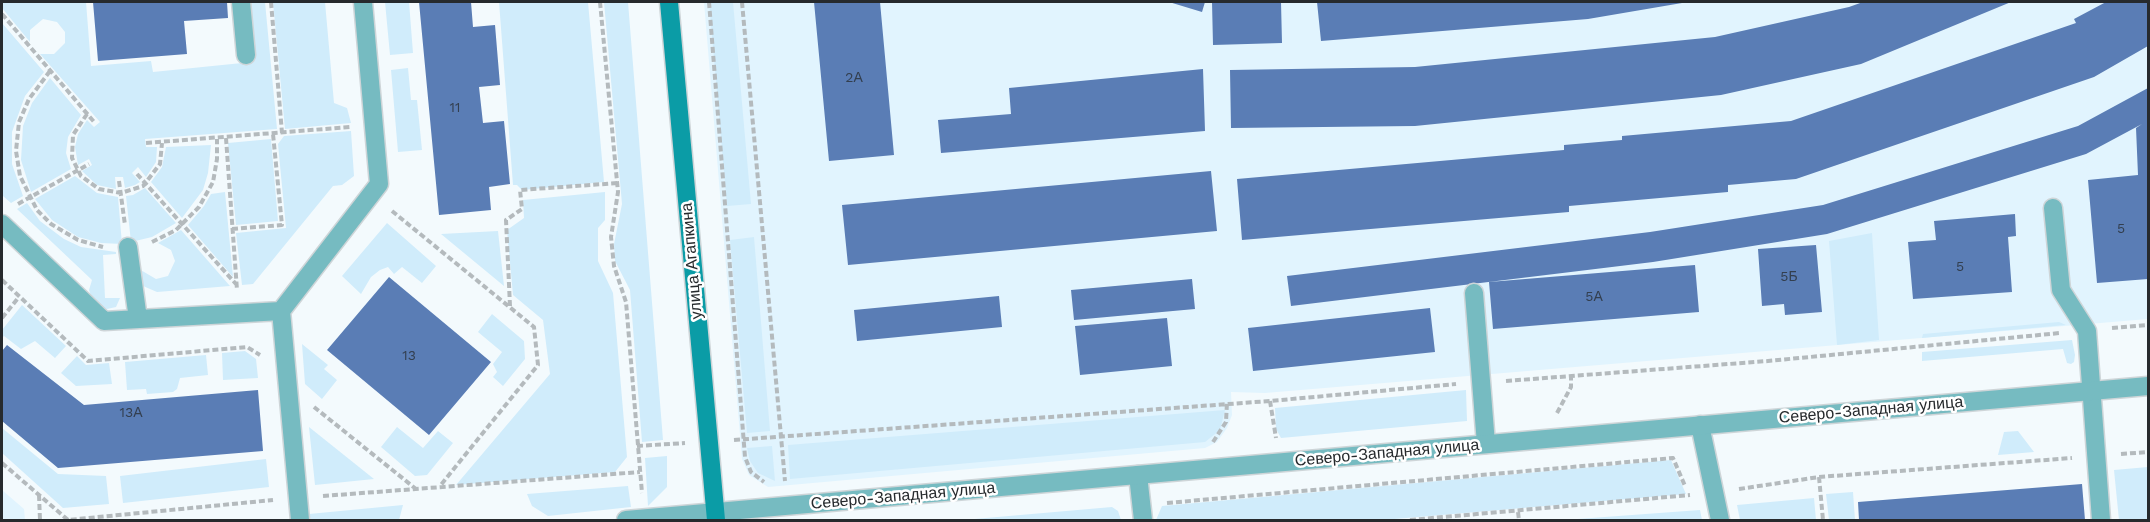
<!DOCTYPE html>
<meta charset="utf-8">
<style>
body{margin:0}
#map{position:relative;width:2150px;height:522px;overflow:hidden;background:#f3fafd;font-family:"Work Sans",sans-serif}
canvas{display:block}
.frame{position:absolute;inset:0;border:3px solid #262a2d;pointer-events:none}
</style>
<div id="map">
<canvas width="2150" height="522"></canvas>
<div class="frame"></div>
</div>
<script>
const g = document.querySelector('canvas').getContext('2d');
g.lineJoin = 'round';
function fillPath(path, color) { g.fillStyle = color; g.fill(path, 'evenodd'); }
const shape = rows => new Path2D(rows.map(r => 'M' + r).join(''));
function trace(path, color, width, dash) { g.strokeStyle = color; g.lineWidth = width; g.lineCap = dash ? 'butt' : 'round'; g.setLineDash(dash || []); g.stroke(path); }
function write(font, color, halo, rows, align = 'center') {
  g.font = font + ' "Work Sans",sans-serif'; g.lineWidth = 5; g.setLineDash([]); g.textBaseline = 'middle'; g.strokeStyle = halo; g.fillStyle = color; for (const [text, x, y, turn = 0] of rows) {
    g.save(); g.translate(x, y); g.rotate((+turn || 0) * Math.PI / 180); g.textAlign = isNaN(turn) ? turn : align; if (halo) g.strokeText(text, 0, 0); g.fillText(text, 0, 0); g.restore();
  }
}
fillPath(shape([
 [704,2,2148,2,2148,319,1265,393,1231,392,1232,415,1227,428,1217,442,1205,448,768,487,749,475,742,459],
 [2,490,24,509,25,520,2,520]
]), '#e1f4fe');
fillPath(shape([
 [2,2,86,2,91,66,151,61,153,72,252,62,249,2,265,2,277,129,145,139,146,147,157,147,156,162,146,177,138,167,132,173,140,182,135,185,125,188,123,177,115,177,116,189,97,185,82,171,92,165,89,159,78,165,75,147,78,134,87,120,94,127,100,122,40,54,54,54,65,43,65,32,57,22,43,19,30,30,30,42,2,8],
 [273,2,325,2,334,103,347,108,351,123,285,129],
 [385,2,409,2,413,53,390,55],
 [499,2,588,2,604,182,522,190,517,185,513,185],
 [604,2,628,2,663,440,642,442,630,290,615,261,614,244,622,204],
 [709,2,733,2,751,204,727,206],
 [2,23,44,72,25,96,12,132,12,164,23,196,11,203,3,196,2,178],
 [408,68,411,100,417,100,422,150,398,152,391,70],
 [50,78,81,115,68,137,66,153,71,169,31,192,21,160,23,126,32,103],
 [351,131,354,176,342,185,333,186,253,284,242,285,236,233,286,228,278,144,284,136],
 [271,139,278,221,236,225,228,143],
 [211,145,208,173,203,190,182,218,151,182,162,167,166,147],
 [75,176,97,193,118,197,122,244,101,243,78,237,52,220,35,199],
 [145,188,176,223,152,237,131,242,126,196,133,195],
 [225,192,233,277,188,225,204,206,211,194],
 [605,192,605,220,598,228,598,261,613,293,627,457,615,472,456,485,550,374,543,320,513,295,507,230,524,218,523,200],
 [27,203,40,221,64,239,81,247,116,252,116,254,103,255,105,298,120,298,116,307,107,309,100,307,92,299,89,290,92,280,17,209],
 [387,223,436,266,422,283,402,267,394,274,388,267,380,270,371,277,361,294,342,276],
 [181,230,230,286,157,292,143,286,139,269,156,279,168,276,175,261,171,250,158,243],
 [498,231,504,286,441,234],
 [1872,233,1879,340,1837,345,1829,241],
 [754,237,770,431,747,433,730,240],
 [22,305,66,346,55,358,35,341,21,349,4,336,2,338,2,330],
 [492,314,524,341,525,359,503,386,493,377,497,372,493,364,502,352,478,332],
 [2059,322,2066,325,1922,338,1923,334],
 [2072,340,2075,355,2074,362,2071,364,2067,363,2063,349,1922,361,1922,352],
 [302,344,328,365,324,369,337,380,322,399,305,384],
 [245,351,256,359,258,378,223,380,222,353],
 [206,355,208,375,180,378,177,389,173,392,147,394,146,389,127,390,125,362],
 [77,356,86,365,109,363,112,384,76,386,61,373],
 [1466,390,1467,421,1281,438,1276,429,1275,408],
 [1225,410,1220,430,1205,442,790,479,788,445],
 [309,427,374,479,315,485],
 [397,427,423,448,438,431,453,443,427,475,415,476,381,447],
 [2,428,58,474,106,476,109,504,63,508,2,453],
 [2018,431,2034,452,1998,455,2004,432],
 [772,446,775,481,758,473,750,461,747,448],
 [667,456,667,487,648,506,645,458],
 [266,459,269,487,123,503,120,476],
 [1671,460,1686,494,1383,520,1156,520,1162,506],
 [2148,467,2148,520,2119,520,2114,470],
 [628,486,631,507,548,516,532,506,527,494],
 [1853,492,1855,520,1829,520,1826,494],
 [1814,498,1816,520,1740,520,1737,505],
 [403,505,399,520,311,520,309,514],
 [1112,507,1118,511,1121,520,963,520],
 [1700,510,1702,520,1564,520]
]), '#d0ecfb');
fillPath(shape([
 [93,2,227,2,228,18,184,21,187,54,98,61],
 [419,2,471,2,473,27,495,25,500,85,479,87,483,123,504,121,510,184,489,187,491,210,439,215],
 [814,2,880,2,894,155,829,161],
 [1169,2,1205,2,1202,12],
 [1212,2,1281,2,1282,43,1213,45],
 [1317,2,1682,2,1682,3,1588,19,1321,41],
 [1863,2,2011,2,1861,64,1721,95,1415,126,1231,128,1230,70,1415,67,1715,37,1849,7],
 [2106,2,2148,2,2148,46,2094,77,1796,179,1728,185,1728,192,1569,206,1569,212,1242,240,1237,179,1564,150,1564,145,1622,140,1622,136,1791,121,2076,23,2074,19],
 [1203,69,1205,131,941,153,938,120,1011,114,1009,88],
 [2148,88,2148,279,2097,283,2088,180,2138,175,2136,128,2142,124,2086,154,1827,234,1653,262,1291,306,1287,276,1650,232,1823,205,2078,126],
 [1211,171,1217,231,848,265,842,205],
 [2015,214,2016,236,2008,237,2012,292,1913,299,1908,242,1936,240,1934,221],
 [1816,245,1822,312,1785,315,1784,304,1762,306,1758,249],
 [1695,265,1699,312,1493,329,1489,282],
 [389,277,491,362,429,435,327,350],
 [1192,279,1195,309,1074,320,1071,290],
 [999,296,1002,327,857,341,854,310],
 [1430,308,1435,352,1253,371,1248,328],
 [1167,318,1172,366,1080,375,1075,326],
 [7,345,84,405,258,390,263,451,58,468,2,421,2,351],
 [2082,484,2085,520,1859,520,1858,502]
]), '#5a7db5');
const lane = shape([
 [241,2,246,55],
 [2053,208,2061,290,2087,331,2101,520],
 [2,224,104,321,281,311,379,184,363,2],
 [128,247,138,319],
 [1474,293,1486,444],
 [281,311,300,520],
 [1700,425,1720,520],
 [1138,475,1143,520]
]);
const street = shape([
 [626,520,2148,386]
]);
const secondary = shape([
 [669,2,716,520]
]);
trace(lane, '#ced5d8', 21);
trace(street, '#ced5d8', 21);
trace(secondary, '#ced5d8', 21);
trace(shape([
 [271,2,282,133],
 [600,2,618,192,611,237,614,266,626,302,642,493],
 [709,2,745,457,751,472,764,482],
 [742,2,785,481],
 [2,14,95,123],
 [50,71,29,99,19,122,16,151,20,176,37,210,51,224,78,240,103,247],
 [87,114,73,135,72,158,81,176,99,189,121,193,143,186,160,164,162,143],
 [226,138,237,290],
 [146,143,350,127],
 [137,174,236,284],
 [119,181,125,225],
 [18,204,89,164],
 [392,211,534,327,538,365,440,486],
 [232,229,282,225,273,134],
 [152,242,176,230,199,207,213,182,217,159,217,139],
 [2,280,88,361,247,347,260,355],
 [510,306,506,220,522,209,520,190,618,183],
 [2,318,19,297],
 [2112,328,2148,325],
 [1506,381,1768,361,2060,333],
 [1270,401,1276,438],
 [314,407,416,489],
 [1557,413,1571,387,1571,376],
 [734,440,1270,401,1456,384],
 [1213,442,1226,422,1227,402],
 [637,446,685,443],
 [2121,454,2148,452],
 [2,463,68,520,273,500],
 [1819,477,1823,520],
 [1739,489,1819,477,2072,458],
 [39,495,40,520],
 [323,496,640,472],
 [1167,503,1673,458,1685,486],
 [1518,512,1519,520],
 [1410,520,1690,495]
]), '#b4babd', 4, [6, 3]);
trace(lane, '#76bbc1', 18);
trace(street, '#76bbc1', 18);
trace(secondary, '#0b9ca6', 18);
write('14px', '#333f4f', null, [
 ["2А",854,78],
 ["11",455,108],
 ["5",2121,229],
 ["5",1960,267],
 ["5Б",1789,277],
 ["5А",1594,297],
 ["13",409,356],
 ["13А",131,413]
]);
write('16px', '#262a2d', '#fff', [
 ["улица Агапкина",692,261,-95],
 ["Северо-Западная улица",1871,410,-5],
 ["Северо-Западная улица",1387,453,-5],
 ["Северо-Западная улица",903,496,-5]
]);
</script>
